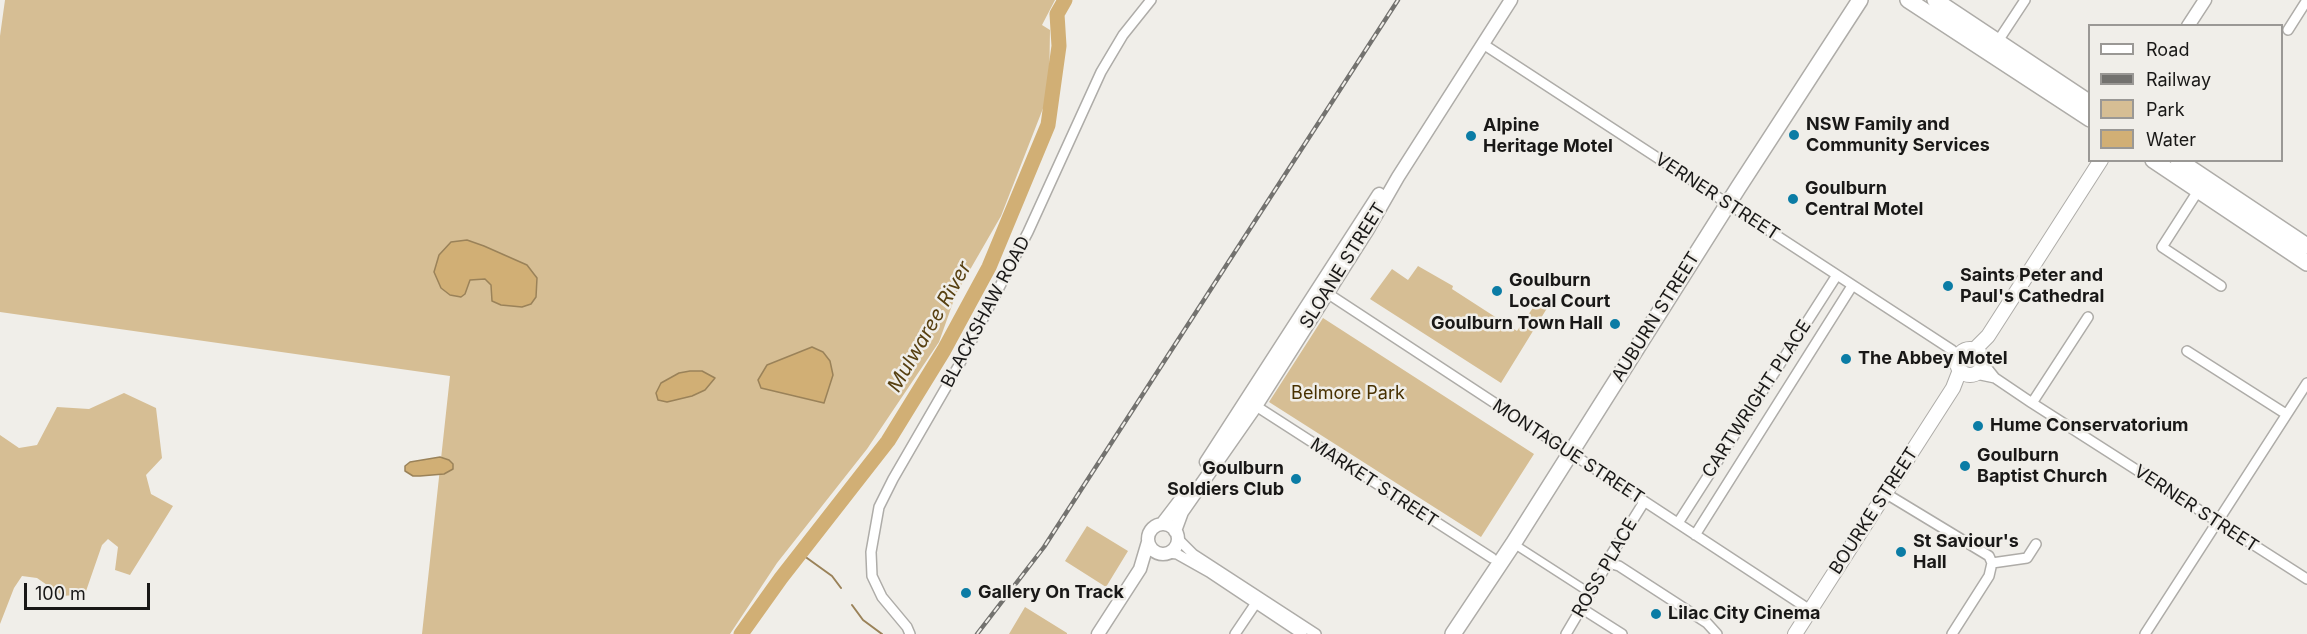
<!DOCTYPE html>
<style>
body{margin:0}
#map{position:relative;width:2307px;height:634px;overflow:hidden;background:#f0eee9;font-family:Inter,sans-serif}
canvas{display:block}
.legend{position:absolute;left:2088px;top:24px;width:195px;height:138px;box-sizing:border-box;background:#f0eee9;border:2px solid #9a9895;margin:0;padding:8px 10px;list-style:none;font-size:18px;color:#191817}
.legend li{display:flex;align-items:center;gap:12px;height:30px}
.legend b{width:30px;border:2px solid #9a9895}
.scale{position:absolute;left:24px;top:583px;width:126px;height:27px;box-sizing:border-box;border:3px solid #191817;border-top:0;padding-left:8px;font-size:18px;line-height:21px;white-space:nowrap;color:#191817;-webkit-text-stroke:4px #f0eee9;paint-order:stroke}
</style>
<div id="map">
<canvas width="2307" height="634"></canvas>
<ul class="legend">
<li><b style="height:8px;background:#fff"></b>Road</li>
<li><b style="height:8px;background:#73726f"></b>Railway</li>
<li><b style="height:16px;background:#d6be94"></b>Park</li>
<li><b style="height:16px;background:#d1af75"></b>Water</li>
</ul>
<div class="scale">100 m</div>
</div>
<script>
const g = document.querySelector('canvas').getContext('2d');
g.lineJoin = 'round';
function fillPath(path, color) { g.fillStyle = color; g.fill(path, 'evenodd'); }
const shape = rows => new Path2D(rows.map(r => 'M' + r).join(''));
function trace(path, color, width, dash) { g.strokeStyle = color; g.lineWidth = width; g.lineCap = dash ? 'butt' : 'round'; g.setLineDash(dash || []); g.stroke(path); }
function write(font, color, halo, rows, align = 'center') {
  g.font = font + ' Inter,sans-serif'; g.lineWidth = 5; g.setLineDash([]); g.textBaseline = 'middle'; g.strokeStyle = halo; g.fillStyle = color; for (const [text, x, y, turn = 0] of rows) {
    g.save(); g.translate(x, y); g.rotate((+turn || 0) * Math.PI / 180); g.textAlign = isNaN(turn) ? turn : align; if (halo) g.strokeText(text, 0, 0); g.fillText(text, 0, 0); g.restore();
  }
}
fillPath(shape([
 [5,0,1055,0,1042,25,1050,30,1049,93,1001,216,956,294,939,342,867,449,777,563,730,634,422,634,450,376,0,312,0,36],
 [1418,266,1453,286,1452,289,1517,331,1539,299,1549,305,1501,383,1370,299,1392,269,1408,280],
 [1323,318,1534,454,1481,537,1269,402],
 [124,393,156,408,162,458,146,475,151,494,173,506,130,575,115,570,118,547,108,539,102,545,85,594,63,596,37,578,22,576,14,588,0,624,0,435,19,448,37,445,57,407,89,409],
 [1087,526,1128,551,1106,587,1065,561],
 [1025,607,1067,633,1067,634,1009,634]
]), '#d6be94');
const water = shape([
 [467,240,484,246,527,265,537,278,536,297,531,304,522,307,501,305,492,301,491,285,485,279,470,280,465,294,461,297,450,295,441,288,434,272,439,255,451,242,467,240],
 [812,347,823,352,830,361,833,375,824,403,761,388,758,380,767,365,812,347],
 [690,371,702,371,715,378,705,390,692,396,667,402,658,400,656,393,661,383,679,373,690,371],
 [440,457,449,460,453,464,453,469,444,474,420,476,413,476,405,471,405,466,410,462,440,457]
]);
fillPath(water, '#d1af75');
trace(water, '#9a8259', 1.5);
trace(shape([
 [800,553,832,576,841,588],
 [852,605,863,620,882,634]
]), '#9a8259', 2);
trace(shape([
 [741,634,781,578,888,441,944,350,989,267,1048,125,1059,46,1057,14,1065,0]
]), '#d1af75', 15);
const pedestrian = shape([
 [1514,544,1590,593]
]);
const minor = shape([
 [2288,30,2307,0],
 [1998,41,2025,0],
 [1483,44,1952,350,1958,358],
 [2198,191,2162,247,2221,286],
 [1327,293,1810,610],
 [2187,351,2286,414],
 [1983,363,1995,378,2032,403,2307,579],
 [1976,374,1995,378],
 [2032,403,2088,317],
 [1256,406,1492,558],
 [1885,493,1989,556,1992,563,1989,576,1952,634],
 [1678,523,1837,275],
 [1695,535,1852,286],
 [1177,538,1193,554,1316,634],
 [1168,553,1177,554,1209,572,1302,634],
 [1992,563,2027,558,2036,544],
 [1612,564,1619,566,1707,623,1717,634],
 [1612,564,1611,555,1644,502],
 [1581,608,1622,634],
 [910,634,907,627,882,597,872,576,871,552,879,507,893,479,959,365,1028,232,1101,72,1123,35,1151,0],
 [1235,634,1258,600],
 [1566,634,1602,573,1606,566,1612,564],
 [2145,634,2307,383]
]);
const tertiary = shape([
 [2188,26,2205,0],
 [1206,462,1379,194],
 [1162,524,1185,494],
 '1148 539a15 15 0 1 1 30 0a15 15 0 1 1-30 0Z',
 [1175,531,1182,512,1256,406,1367,231,1398,177,1511,0],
 [1098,634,1140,569,1148,542]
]);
const secondary = shape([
 '1957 362a13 13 0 1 1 26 0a13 13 0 1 1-26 0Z',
 [1974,350,1988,336,2101,160],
 [1795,634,1953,388,1960,370]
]);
const primary = shape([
 [1908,0,2090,119],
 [1935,0,2090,103],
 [2153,160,2307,263],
 [2178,160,2307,246],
 [1453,634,1513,544,1738,188,1860,0]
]);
trace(pedestrian, '#aeaca8', 10);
trace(minor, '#aeaca8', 12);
trace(tertiary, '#aeaca8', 15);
trace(secondary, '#aeaca8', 16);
trace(primary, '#aeaca8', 18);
trace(pedestrian, '#fff', 7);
trace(minor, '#fff', 9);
trace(tertiary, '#fff', 12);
trace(secondary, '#fff', 14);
trace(primary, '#fff', 15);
const rail = shape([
 [977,634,1044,547,1398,0]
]);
trace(rail, '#73726f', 4.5);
trace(rail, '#f0eee9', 2, [7]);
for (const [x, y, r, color] of [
 [1794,135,6,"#0b7ca5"],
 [1471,136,6,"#0b7ca5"],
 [1793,199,6,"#0b7ca5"],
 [1948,286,6,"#0b7ca5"],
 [1497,291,6,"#0b7ca5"],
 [1615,324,6,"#0b7ca5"],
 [1846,359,6,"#0b7ca5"],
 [1978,426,6,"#0b7ca5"],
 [1965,466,6,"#0b7ca5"],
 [1296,479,6,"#0b7ca5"],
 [1901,552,6,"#0b7ca5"],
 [966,593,6,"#0b7ca5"],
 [1656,614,6,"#0b7ca5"]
]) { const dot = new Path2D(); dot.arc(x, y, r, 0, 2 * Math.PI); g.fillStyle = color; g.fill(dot); trace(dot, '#f0eee9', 2); }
write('bold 18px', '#191817', '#f0eee9', [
 ["NSW Family and",1806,125],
 ["Community Services",1806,146],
 ["Alpine",1483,126],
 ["Heritage Motel",1483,147],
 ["Goulburn",1805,189],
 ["Central Motel",1805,210],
 ["Saints Peter and",1960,276],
 ["Paul's Cathedral",1960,297],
 ["Goulburn",1509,281],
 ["Local Court",1509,302],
 ["Goulburn Town Hall",1603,324,"right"],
 ["The Abbey Motel",1858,359],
 ["Hume Conservatorium",1990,426],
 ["Goulburn",1977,456],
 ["Baptist Church",1977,477],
 ["Goulburn",1284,469,"right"],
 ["Soldiers Club",1284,490,"right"],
 ["St Saviour's",1913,542],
 ["Hall",1913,563],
 ["Gallery On Track",978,593],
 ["Lilac City Cinema",1668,614]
], 'left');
write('18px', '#191817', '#f0eee9', [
 ["VERNER STREET",1717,197,33],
 ["SLOANE STREET",1343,266,-58],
 ["BLACKSHAW ROAD",986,312,-62],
 ["AUBURN STREET",1656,317,-58],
 ["CARTWRIGHT PLACE",1757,399,-57],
 ["MONTAGUE STREET",1568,452,33],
 ["MARKET STREET",1374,483,33],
 ["VERNER STREET",2196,509,33],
 ["BOURKE STREET",1874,511,-57],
 ["ROSS PLACE",1605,568,-60]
]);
write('18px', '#473000', '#f0eee9', [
 ["Belmore Park",1348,394]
]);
write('italic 20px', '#574011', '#f0eee9', [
 ["Mulwaree River",930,327,-60]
]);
</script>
